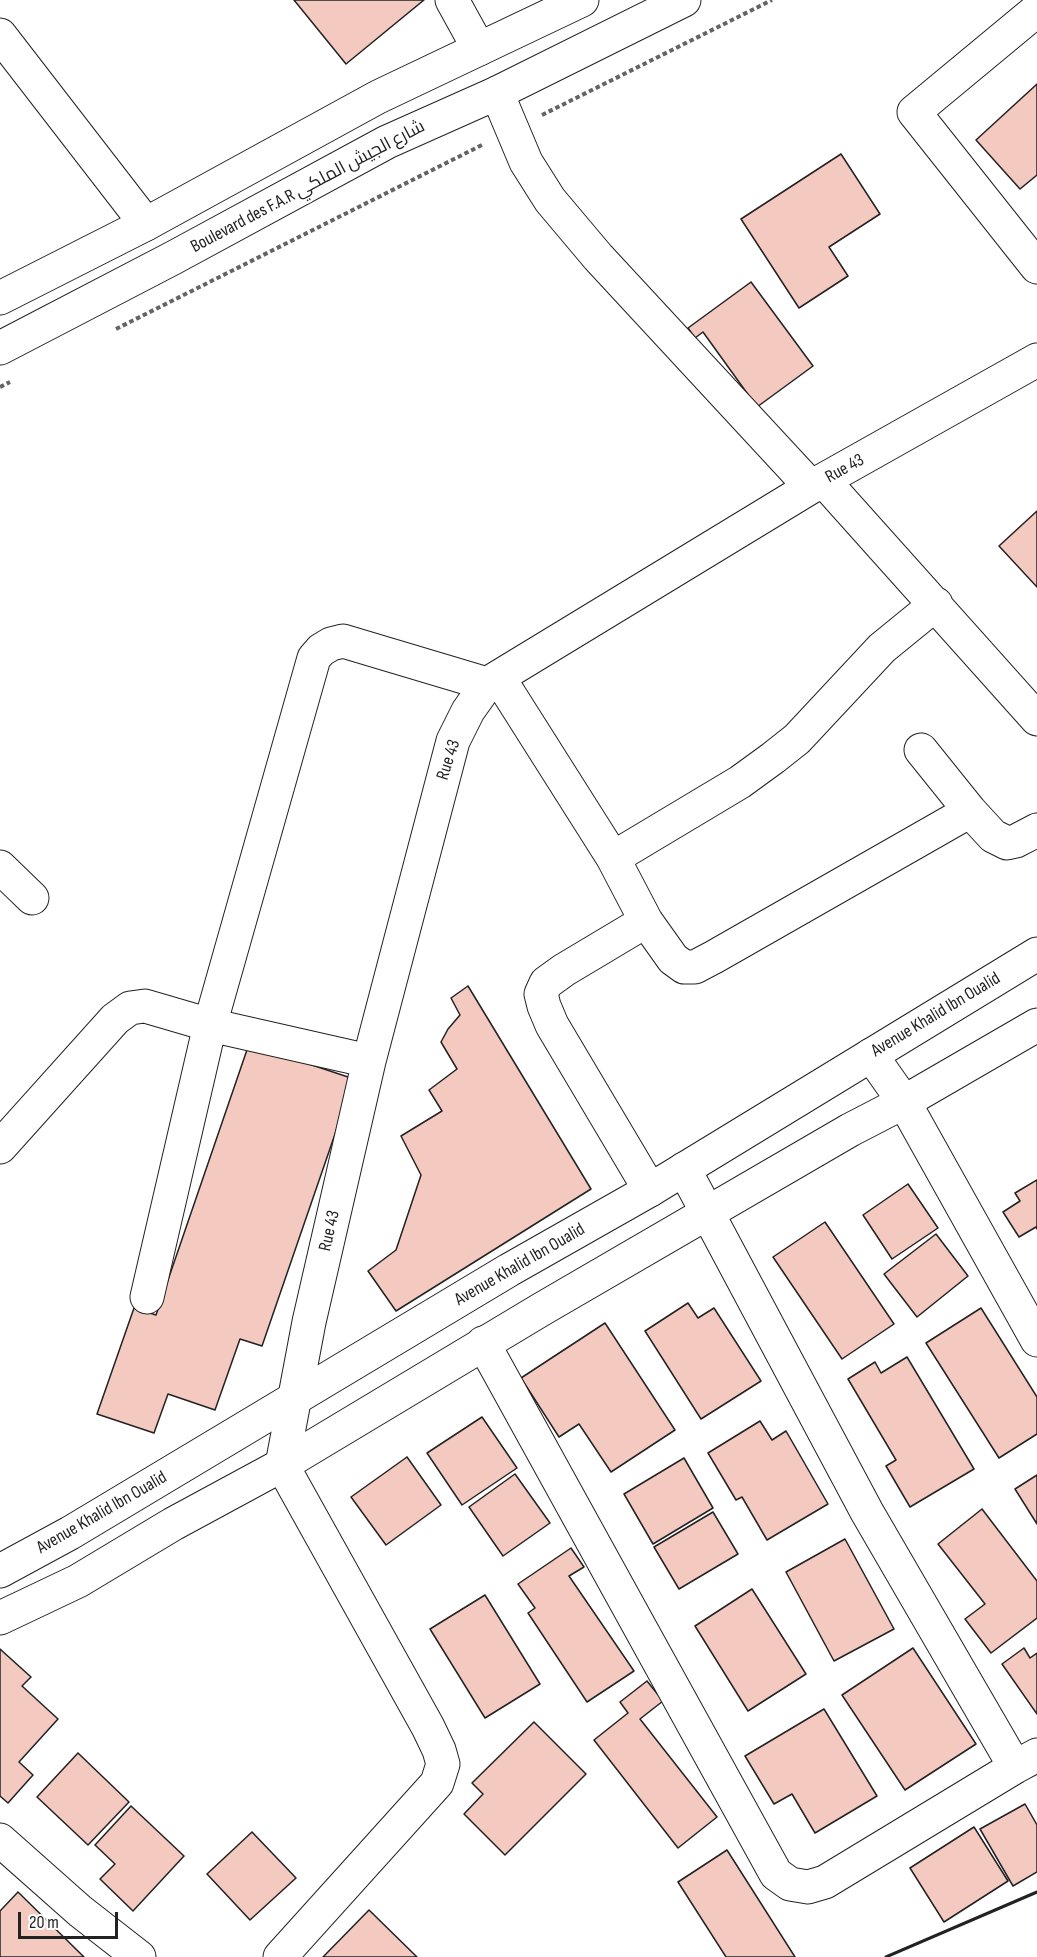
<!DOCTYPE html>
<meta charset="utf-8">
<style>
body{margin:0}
#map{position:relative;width:1037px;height:1957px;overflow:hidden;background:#fff;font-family:"Sofia Sans Condensed",sans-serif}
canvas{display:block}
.scale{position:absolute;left:18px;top:1912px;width:100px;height:27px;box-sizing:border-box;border:3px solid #222;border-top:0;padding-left:8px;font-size:18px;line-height:21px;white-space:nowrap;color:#222;-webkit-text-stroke:4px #fff;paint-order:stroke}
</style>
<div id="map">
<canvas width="1037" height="1957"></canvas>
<div class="scale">20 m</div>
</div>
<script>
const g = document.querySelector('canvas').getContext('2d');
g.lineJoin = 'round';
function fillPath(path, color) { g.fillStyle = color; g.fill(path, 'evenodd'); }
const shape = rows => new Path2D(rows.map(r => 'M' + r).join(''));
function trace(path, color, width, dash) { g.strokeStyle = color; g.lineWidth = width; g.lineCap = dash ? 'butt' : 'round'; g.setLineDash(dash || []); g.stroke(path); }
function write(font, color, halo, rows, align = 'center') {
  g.font = font + ' "Sofia Sans Condensed",Cairo,sans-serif'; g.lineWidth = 4.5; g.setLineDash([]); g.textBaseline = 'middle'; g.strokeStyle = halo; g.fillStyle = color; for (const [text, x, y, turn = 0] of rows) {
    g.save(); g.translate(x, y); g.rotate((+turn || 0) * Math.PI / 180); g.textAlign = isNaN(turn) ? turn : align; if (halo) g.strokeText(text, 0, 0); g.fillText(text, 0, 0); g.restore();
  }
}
const building = shape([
 [294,0,424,0,346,64,294,0],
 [1037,84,1037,175,1020,189,976,140,1037,84],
 [841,154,880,214,829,247,848,276,799,308,741,219,841,154],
 [751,282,813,366,757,407,703,332,695,338,688,328,751,282],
 [1037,511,1037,587,999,546,1037,511],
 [468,986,591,1189,396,1311,368,1271,396,1250,421,1175,401,1136,442,1111,429,1090,457,1069,441,1042,448,1029,460,1015,451,998,468,986],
 [249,1044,354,1079,262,1346,240,1339,215,1410,168,1394,154,1433,97,1414,134,1308,156,1315,249,1044],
 [1037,1180,1037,1229,1036,1227,1019,1237,1003,1212,1020,1201,1015,1193,1037,1180],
 [908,1184,938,1228,892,1259,863,1215,908,1184],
 [825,1222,894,1324,842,1359,773,1257,825,1222],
 [936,1234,968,1276,917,1317,884,1274,936,1234],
 [688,1303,698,1318,714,1308,761,1381,701,1419,645,1331,688,1303],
 [981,1308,1037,1397,1037,1434,999,1458,926,1343,981,1308],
 [605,1323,675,1430,611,1472,579,1424,559,1437,521,1378,605,1323],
 [907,1357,974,1469,910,1507,886,1466,896,1460,848,1379,875,1362,881,1373,907,1357],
 [482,1417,517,1468,462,1505,427,1453,482,1417],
 [760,1421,772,1440,786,1431,828,1504,767,1540,742,1497,736,1500,708,1453,760,1421],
 [407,1457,441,1505,386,1545,351,1497,407,1457],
 [684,1458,713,1508,653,1544,624,1494,684,1458],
 [515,1474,550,1523,503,1556,469,1507,515,1474],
 [1037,1475,1037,1524,1015,1489,1037,1475],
 [982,1509,1037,1581,1037,1618,991,1653,965,1619,985,1604,938,1544,982,1509],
 [713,1512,738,1554,679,1589,654,1547,713,1512],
 [845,1539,894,1629,834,1661,786,1572,845,1539],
 [571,1548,584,1567,569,1576,634,1671,587,1702,528,1613,535,1608,518,1584,571,1548],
 [752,1589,806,1674,748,1711,695,1626,752,1589],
 [485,1595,540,1684,485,1718,430,1629,485,1595],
 [913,1648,976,1744,905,1790,842,1695,913,1648],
 [1024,1648,1030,1658,1037,1653,1037,1714,1002,1664,1024,1648],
 [0,1649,31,1677,22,1686,58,1719,19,1762,33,1775,8,1803,0,1796,0,1649],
 [647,1681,663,1701,640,1719,717,1817,678,1848,594,1740,628,1713,620,1702,647,1681],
 [824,1709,877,1796,815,1833,792,1794,774,1804,745,1756,824,1709],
 [534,1722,586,1774,505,1855,464,1814,483,1794,472,1783,534,1722],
 [78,1753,129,1802,88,1845,37,1797,78,1753],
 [1025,1804,1037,1825,1037,1872,1013,1886,980,1829,1025,1804],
 [131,1806,184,1856,133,1911,100,1879,115,1864,95,1845,131,1806],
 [974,1827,1008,1881,944,1922,910,1868,974,1827],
 [252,1832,296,1878,250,1920,207,1874,252,1832],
 [727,1850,795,1957,726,1957,678,1882,727,1850],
 [18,1892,84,1957,0,1957,0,1911,18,1892],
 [369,1910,417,1957,323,1957,369,1910]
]);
fillPath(building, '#f3c9c0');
trace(building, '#222', 1.5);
const minor = shape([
 [452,0,479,49],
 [1037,10,914,112,1037,267],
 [0,35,146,224],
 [497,93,526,162,550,200,598,257,811,487],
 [824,481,1037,719],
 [499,678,613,858,646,921,673,959,684,967,695,967,714,957,970,811],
 [921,750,970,811,993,836,1007,843,1016,841,1037,830],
 [613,858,740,782,773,758,797,739,882,648,936,604],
 [0,867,32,898],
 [646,921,564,970,546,983,541,994,544,1006,552,1025,650,1190],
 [871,1055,904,1102,1037,1340],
 [0,1147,115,1019,130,1008,145,1006,210,1025,369,1061],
 [684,1169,867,1512,1015,1767],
 [147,1297,210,1025,314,658,321,650,331,644,343,641,487,684],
 [483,1343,776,1874,790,1884,808,1887,825,1882,1015,1767,1037,1755],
 [0,1840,80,1911,139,1957],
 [280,1957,437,1783,443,1764,439,1750,428,1727,282,1465,309,1322,369,1061,453,741,468,711,487,684,811,487,1037,360]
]);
const major = shape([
 [0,298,146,224,378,97,582,0],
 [0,348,173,258,387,142,497,93,684,0],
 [0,1571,70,1533,509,1270,650,1190,1037,954],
 [0,1618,78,1581,173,1524,282,1465,542,1309,850,1130,904,1102,1037,1025]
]);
trace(minor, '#222', 35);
trace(major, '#222', 35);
trace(shape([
 [542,115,772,0],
 [116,329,482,145],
 [0,387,10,382]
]), '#646464', 4, [4.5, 3]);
trace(minor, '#fff', 33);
trace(major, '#fff', 33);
trace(shape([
 [886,1957,1037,1892]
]), '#222', 3);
write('18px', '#222', '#fff', [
 ["Boulevard des F.A.R شارع الجيش الملكي",308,187,-28],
 ["Rue 43",845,469,-29],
 ["Rue 43",449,760,-72],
 ["Avenue Khalid Ibn Oualid",936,1015,-31],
 ["Rue 43",330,1231,-77],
 ["Avenue Khalid Ibn Oualid",520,1265,-30],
 ["Avenue Khalid Ibn Oualid",102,1513,-30]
]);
</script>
